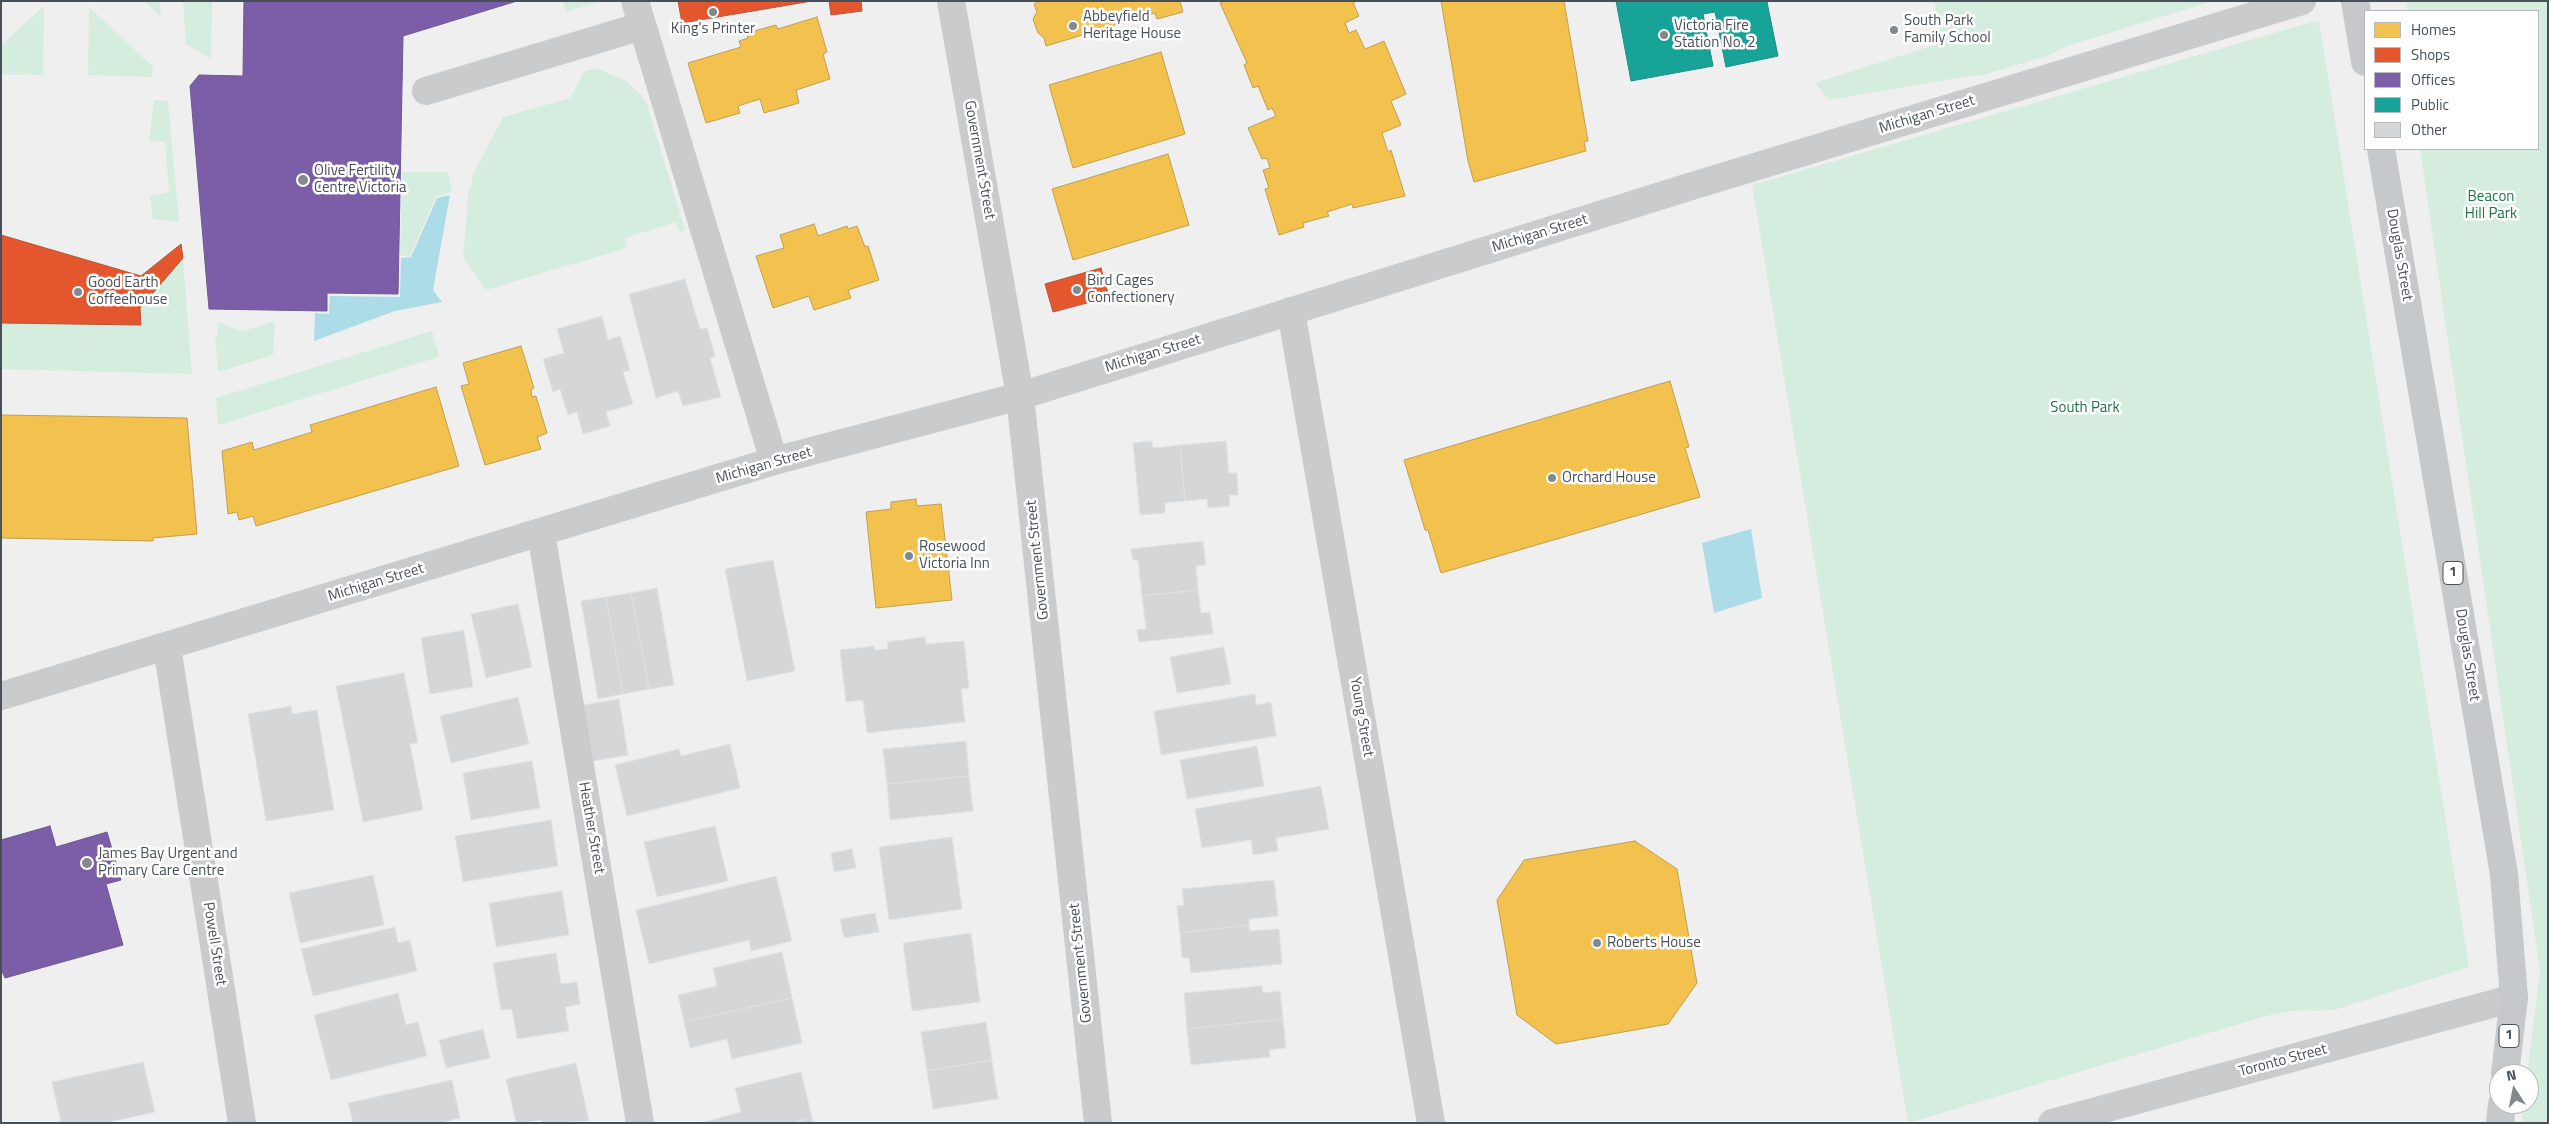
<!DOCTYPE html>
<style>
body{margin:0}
#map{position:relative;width:2549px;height:1124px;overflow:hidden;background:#efefef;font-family:"Titillium Web",sans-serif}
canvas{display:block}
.frame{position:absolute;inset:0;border:2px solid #48515a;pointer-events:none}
.legend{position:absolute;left:2364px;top:10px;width:175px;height:140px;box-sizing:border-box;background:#fff;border:1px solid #b6b9bd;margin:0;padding:6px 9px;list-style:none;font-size:15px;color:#48515a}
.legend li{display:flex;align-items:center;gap:10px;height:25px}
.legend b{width:25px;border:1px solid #b6b9bd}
.north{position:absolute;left:2489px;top:1064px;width:50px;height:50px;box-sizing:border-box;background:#fff;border:1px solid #b6b9bd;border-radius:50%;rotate:349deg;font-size:14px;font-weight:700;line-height:20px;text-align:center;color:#48515a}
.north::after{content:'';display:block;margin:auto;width:18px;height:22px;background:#82888e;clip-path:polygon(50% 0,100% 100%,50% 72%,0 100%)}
</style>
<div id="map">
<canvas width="2549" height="1124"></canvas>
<div class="frame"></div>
<ul class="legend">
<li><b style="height:14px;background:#f2c14e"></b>Homes</li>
<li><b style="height:14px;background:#e4572e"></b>Shops</li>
<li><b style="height:14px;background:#7b5ea7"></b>Offices</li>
<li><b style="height:14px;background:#17a398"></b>Public</li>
<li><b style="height:14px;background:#d5d6d8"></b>Other</li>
</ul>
<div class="north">N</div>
</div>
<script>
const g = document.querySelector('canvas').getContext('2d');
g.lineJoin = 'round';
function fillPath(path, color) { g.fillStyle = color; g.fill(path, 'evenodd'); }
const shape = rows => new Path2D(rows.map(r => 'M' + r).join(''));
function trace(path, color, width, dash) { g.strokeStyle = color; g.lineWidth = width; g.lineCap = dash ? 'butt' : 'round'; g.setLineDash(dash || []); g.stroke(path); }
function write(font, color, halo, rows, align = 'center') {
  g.font = font + ' "Titillium Web",sans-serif'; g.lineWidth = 5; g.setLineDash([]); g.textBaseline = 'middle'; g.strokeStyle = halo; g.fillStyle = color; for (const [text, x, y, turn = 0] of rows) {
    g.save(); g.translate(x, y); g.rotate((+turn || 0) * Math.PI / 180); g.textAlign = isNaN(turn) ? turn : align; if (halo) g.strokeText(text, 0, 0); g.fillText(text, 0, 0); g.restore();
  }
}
fillPath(shape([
 [144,1,160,1,161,17],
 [183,1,212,1,211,59,186,44],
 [562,1,601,1,566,12],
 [1934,1,2213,1,2064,47,2047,56,1983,75,1963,77,1829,100,1815,83,1941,43],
 [2406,1,2548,1,2548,1123,2522,1123,2524,1104,2529,1104,2527,1074,2540,971,2420,149,2538,149,2538,11,2407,11],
 [44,6,43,75,1,74,1,45],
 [89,7,153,67,152,77,88,75],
 [2319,20,2469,967,2334,1010,2290,1011,2266,1016,1908,1123,1752,185],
 [596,68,628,82,646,101,685,230,680,232,676,222,625,238,627,248,486,290,463,257,468,196,474,173,503,117,570,98,584,72],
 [154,100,168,101,179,222,153,219,150,196,169,192,165,142,149,141],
 [402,172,448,172,452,192,436,196,410,256,400,256],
 [183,258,192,374,1,369,1,323,141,325,140,308],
 [275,321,273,355,218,372,215,337,217,337,218,322,243,331],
 [432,331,439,357,218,425,216,398]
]), '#d5edde');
fillPath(shape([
 [450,195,433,290,442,302,395,311,314,341,315,313,329,314,330,296,400,297,401,258,411,257,437,198],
 [1751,529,1762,598,1714,613,1702,543]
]), '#acdce7');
const homes = shape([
 [1180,1,1183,12,1157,19,1155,13,1046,46,1044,38,1038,33,1033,19,1037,12,1034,4,1040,1,1180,1],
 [1225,1,1357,1,1353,3,1359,16,1345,23,1349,33,1356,30,1365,49,1384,41,1406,94,1391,101,1401,125,1382,133,1388,152,1391,150,1405,196,1353,208,1352,204,1327,212,1329,216,1303,223,1304,227,1279,235,1265,189,1269,188,1263,170,1270,168,1267,158,1262,159,1248,128,1276,116,1272,108,1268,110,1258,86,1253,88,1244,65,1247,63,1220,3,1225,1],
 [1441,1,1564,1,1588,141,1584,142,1586,151,1474,182,1468,161,1441,1],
 [817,17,827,52,823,54,830,79,796,90,799,103,764,113,760,99,738,106,740,113,706,123,688,63,741,47,739,41,748,38,747,33,776,25,778,29,817,17],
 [1161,52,1185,134,1073,168,1049,85,1161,52],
 [1168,154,1189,225,1073,260,1052,189,1168,154],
 [814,224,818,236,847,226,848,229,857,226,865,247,868,246,879,280,848,290,851,298,814,310,809,296,773,308,756,256,784,248,780,235,814,224],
 [521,346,534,388,531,390,532,397,536,396,547,433,537,437,541,449,485,465,461,386,469,384,463,363,521,346],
 [1670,381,1689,447,1685,448,1700,497,1441,573,1428,530,1425,530,1404,460,1670,381],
 [436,387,459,466,256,526,253,516,239,520,237,512,228,514,222,451,252,442,254,450,312,432,310,425,436,387],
 [1,415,187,418,197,534,153,538,153,541,1,538,1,415],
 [916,499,917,506,941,504,952,600,876,608,866,512,891,509,891,502,916,499],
 [1635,841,1677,869,1697,983,1668,1024,1556,1044,1517,1015,1497,900,1524,860,1635,841]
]);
fillPath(homes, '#f2c14e');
trace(homes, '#bf9f52', 1);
const shops = shape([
 [678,1,812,1,682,23,678,1],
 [829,1,861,1,862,11,831,15,829,1],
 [1,235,141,276,181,244,183,258,140,308,141,325,1,323,1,235],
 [1101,268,1109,297,1053,312,1045,284,1101,268]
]);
fillPath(shops, '#e4572e');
trace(shops, '#b5553b', 1);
const offices = shape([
 [244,1,517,1,403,36,398,294,327,293,327,311,209,309,190,86,199,75,243,76,244,1],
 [50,826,56,847,107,832,121,880,106,884,123,945,5,978,1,969,1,840,50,826]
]);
fillPath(offices, '#7b5ea7');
trace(offices, '#6c5a90', 1);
const public = shape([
 [1616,1,1770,1,1767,2,1778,56,1726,67,1715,12,1703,14,1713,66,1631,81,1616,1]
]);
fillPath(public, '#17a398');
trace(public, '#268a85', 1);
const building = shape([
 [685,279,700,329,707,328,715,356,710,358,721,397,683,406,678,391,656,398,629,294,685,279],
 [602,316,608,340,620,336,630,370,623,372,633,404,606,412,610,426,583,434,577,412,568,415,560,389,553,392,543,359,564,353,557,329,602,316],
 [1152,441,1153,448,1180,445,1185,501,1165,503,1165,513,1140,515,1133,443,1152,441],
 [1226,441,1229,473,1237,473,1238,495,1229,495,1230,506,1208,508,1207,499,1185,501,1180,445,1226,441],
 [1203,541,1206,565,1196,566,1198,590,1142,596,1138,560,1133,560,1131,549,1203,541],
 [773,560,795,671,747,681,725,569,773,560],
 [657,588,674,685,649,689,631,593,657,588],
 [1198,590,1201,613,1210,612,1213,634,1139,642,1137,630,1146,629,1142,596,1198,590],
 [631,593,649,689,623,694,606,597,631,593],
 [606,597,623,694,598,699,581,601,606,597],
 [518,604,532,667,486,678,471,614,518,604],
 [464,630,473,687,430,694,421,638,464,630],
 [925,637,926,644,964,641,969,688,961,689,965,722,867,733,863,700,846,702,840,650,874,646,875,650,888,649,887,642,925,637],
 [1224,647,1231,684,1177,693,1170,657,1224,647],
 [404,673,418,743,410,744,423,810,363,822,336,686,404,673],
 [1255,694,1256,705,1271,702,1276,736,1161,755,1154,711,1255,694],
 [518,697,529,744,451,763,440,716,518,697],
 [619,699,628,755,593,761,583,705,619,699],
 [291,706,292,714,317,710,334,810,266,821,248,714,291,706],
 [966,741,969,776,887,784,883,749,966,741],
 [730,744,740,788,627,816,615,765,679,749,681,756,730,744],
 [1257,746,1264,786,1187,799,1180,760,1257,746],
 [532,761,540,808,471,820,463,773,532,761],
 [969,776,973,811,890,820,887,784,969,776],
 [1321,786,1329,829,1276,838,1278,851,1253,855,1251,840,1202,848,1195,809,1321,786],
 [551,820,558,866,463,882,455,836,551,820],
 [715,826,728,881,657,897,644,842,715,826],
 [952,837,962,909,889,920,879,847,952,837],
 [852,849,856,868,834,872,831,853,852,849],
 [373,875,384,925,300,943,289,893,373,875],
 [776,876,792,941,751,951,749,940,649,964,636,910,776,876],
 [1274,880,1278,916,1249,919,1249,925,1180,933,1177,906,1184,905,1182,889,1274,880],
 [562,891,569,935,496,947,489,903,562,891],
 [875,913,879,932,844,938,840,919,875,913],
 [1249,925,1250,931,1279,929,1282,964,1191,973,1189,958,1182,958,1180,933,1249,925],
 [395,927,398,943,410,940,417,971,313,996,301,949,395,927],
 [971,933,980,1002,912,1011,903,943,971,933],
 [782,952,792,998,684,1022,678,995,717,986,713,968,782,952],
 [556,953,561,984,577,982,580,1004,565,1007,569,1031,517,1039,512,1009,501,1010,493,963,556,953],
 [1262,986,1263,993,1280,991,1283,1019,1187,1029,1184,993,1262,986],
 [398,993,406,1025,418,1022,427,1056,331,1080,314,1015,398,993],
 [792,998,802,1043,732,1059,727,1039,690,1048,684,1022,792,998],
 [1283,1019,1286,1048,1269,1050,1270,1057,1191,1065,1187,1029,1283,1019],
 [986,1022,992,1060,927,1071,921,1032,986,1022],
 [483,1029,490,1058,446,1068,439,1040,483,1029],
 [992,1060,998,1099,933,1109,927,1071,992,1060],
 [143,1062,155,1112,104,1123,61,1123,52,1082,143,1062],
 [576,1063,589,1121,542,1123,542,1120,516,1123,506,1079,576,1063],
 [801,1072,812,1118,792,1123,701,1123,741,1112,735,1088,801,1072],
 [452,1080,460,1118,440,1123,353,1123,348,1103,452,1080],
 [812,1118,813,1123,792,1123,812,1118]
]);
fillPath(building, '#d5d6d8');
trace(building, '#e0e1e2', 1);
trace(shape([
 [635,1,774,461],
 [951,1,1020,396,1098,1123],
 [426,91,642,26],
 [1291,311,1431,1123],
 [541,533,640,1123],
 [167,647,242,1123],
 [1,696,774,461,1020,396,1692,186,2302,1],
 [2052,1123,2514,998]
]), '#c9cbcd', 28);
trace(shape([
 [2355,1,2365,62],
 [2381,149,2504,874,2514,998,2505,1074],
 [2500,1123,2502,1104]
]), '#c5c9cb', 28);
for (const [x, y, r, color] of [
 [713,12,5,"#82888e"],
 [1073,26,5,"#82888e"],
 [1894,30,5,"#82888e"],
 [1664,35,5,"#82888e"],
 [303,180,6,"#82888e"],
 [1077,290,5,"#82888e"],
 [78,292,5,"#82888e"],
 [1552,478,5,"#82888e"],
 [909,556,5,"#82888e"],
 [87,863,6,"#82888e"],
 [1597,943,5,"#82888e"]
]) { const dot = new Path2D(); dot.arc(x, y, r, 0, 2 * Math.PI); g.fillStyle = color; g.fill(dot); trace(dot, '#fff', 2); }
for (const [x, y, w] of [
 [2453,573,20],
 [2509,1036,20]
]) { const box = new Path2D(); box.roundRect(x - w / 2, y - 11.5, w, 23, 4); g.fillStyle = '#fff'; g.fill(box); trace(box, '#48515a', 1); }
write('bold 14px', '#48515a', null, [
 ["1",2453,573],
 ["1",2509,1036]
]);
write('15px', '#48515a', '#fff', [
 ["Abbeyfield",1083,17],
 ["Heritage House",1083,34],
 ["South Park",1904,21],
 ["Family School",1904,38],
 ["Victoria Fire",1674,26],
 ["Station No. 2",1674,43],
 ["King's Printer",713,29,"center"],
 ["Olive Fertility",314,171],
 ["Centre Victoria",314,188],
 ["Bird Cages",1087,281],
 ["Confectionery",1087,298],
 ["Good Earth",88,283],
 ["Coffeehouse",88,300],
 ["Orchard House",1562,478],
 ["Rosewood",919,547],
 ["Victoria Inn",919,564],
 ["James Bay Urgent and",98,854],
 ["Primary Care Centre",98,871],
 ["Roberts House",1607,943]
], 'left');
write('15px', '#48515a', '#fff', [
 ["Michigan Street",1927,115,-17],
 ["Government Street",979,160,80],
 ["Michigan Street",1540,234,-17],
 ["Douglas Street",2399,255,80],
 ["Michigan Street",1153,354,-17],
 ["Michigan Street",764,466,-16],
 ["Government Street",1038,560,-96],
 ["Michigan Street",376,583,-17],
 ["Douglas Street",2467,655,81],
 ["Young Street",1361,717,80],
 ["Heather Street",591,828,80],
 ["Powell Street",214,944,81],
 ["Government Street",1081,963,-96],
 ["Toronto Street",2283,1061,-15]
]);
write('15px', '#1f7448', '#fff', [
 ["Beacon",2491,197],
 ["Hill Park",2491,214],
 ["South Park",2085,408]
]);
</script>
